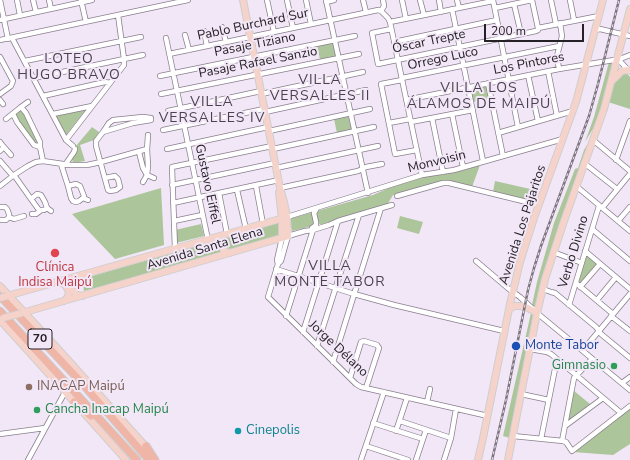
<!DOCTYPE html>
<meta charset="utf-8">
<style>
body{margin:0}
#map{position:relative;width:630px;height:460px;overflow:hidden;background:#f2e7f7;font-family:"Nunito Sans",sans-serif}
canvas{display:block}
.scale{position:absolute;left:484px;top:24px;width:100px;height:18px;box-sizing:border-box;border:2px solid #262127;border-top:0;padding-left:5px;font-size:12px;line-height:14px;white-space:nowrap;color:#262127;-webkit-text-stroke:3px #f2e7f7;paint-order:stroke}
</style>
<div id="map">
<canvas width="630" height="460"></canvas>
<div class="scale">200 m</div>
</div>
<script>
const g = document.querySelector('canvas').getContext('2d');
g.lineJoin = 'round';
function fillPath(path, color) { g.fillStyle = color; g.fill(path, 'evenodd'); }
const shape = rows => new Path2D(rows.map(r => 'M' + r).join(''));
function trace(path, color, width, dash) { g.strokeStyle = color; g.lineWidth = width; g.lineCap = dash ? 'butt' : 'round'; g.setLineDash(dash || []); g.stroke(path); }
function write(font, color, halo, rows, align = 'center') {
  g.font = font + ' "Nunito Sans",sans-serif'; g.lineWidth = 4; g.setLineDash([]); g.textBaseline = 'middle'; g.strokeStyle = halo; g.fillStyle = color; for (const [text, x, y, turn = 0] of rows) {
    g.save(); g.translate(x, y); g.rotate((+turn || 0) * Math.PI / 180); g.textAlign = isNaN(turn) ? turn : align; if (halo) g.strokeText(text, 0, 0); g.fillText(text, 0, 0); g.restore();
  }
}
fillPath(shape([
 [332,41,336,57,320,60,317,44],
 [609,62,615,63,597,122,585,142,594,117],
 [625,71,630,77,630,109,608,102,615,80],
 [486,86,489,99,473,102,470,90],
 [87,108,66,135,55,115],
 [21,110,24,114,37,141,37,144,34,143,19,122,15,114],
 [348,115,352,130,337,133,334,119],
 [92,127,99,132,94,140,80,145,85,161,73,163,72,159,77,152,76,146],
 [592,137,556,234,543,281,537,309,532,305,537,282,554,223,575,169,578,168,584,150],
 [480,165,472,187,445,181,393,195,387,205,323,224,320,224,314,222,312,226,292,231,289,219,373,195,389,188,424,177,465,170],
 [495,181,539,191,534,202,493,192],
 [161,188,164,245,115,259,72,214],
 [400,216,423,222,419,234,397,228],
 [279,222,281,234,278,237,156,272,84,291,82,279],
 [201,224,204,236,176,243,175,230],
 [586,253,598,264,581,284,578,282],
 [531,313,533,315,528,342,528,349,510,438,503,436],
 [573,390,590,404,566,423],
 [630,409,630,444,613,455,573,452]
]), '#adc59a');
const minor = shape([
 [0,0,8,39],
 [17,0,20,15],
 [33,0,36,12],
 [49,0,51,9],
 [81,0,86,22],
 [267,0,274,32],
 [287,0,293,28],
 [306,0,311,24],
 [326,0,368,193],
 [363,0,366,12],
 [402,0,406,19],
 [420,0,424,15],
 [439,0,441,12],
 [457,0,459,8],
 [493,0,518,127],
 [532,0,538,28],
 [551,0,556,24],
 [570,0,574,20],
 [326,2,334,0],
 [514,4,521,34],
 [495,8,532,0],
 [452,9,483,161],
 [381,11,384,6,383,0],
 [0,20,92,0],
 [390,22,493,1],
 [222,27,226,42],
 [391,29,372,33,378,64,536,31,538,30,538,28,599,16],
 [595,30,600,29,630,36],
 [204,31,207,46],
 [185,35,189,50],
 [12,38,66,140,73,146],
 [166,38,208,240],
 [0,40,188,0],
 [394,42,497,20],
 [169,54,369,12,378,10,381,11,388,18,390,22,422,175],
 [0,57,13,81,11,86,0,94],
 [618,59,629,71],
 [25,61,141,37],
 [559,69,557,56,562,36,560,23],
 [548,71,557,116],
 [528,75,538,121],
 [160,76,355,36],
 [34,78,143,55],
 [402,78,559,46],
 [402,80,381,84,395,154,417,150],
 [488,83,503,156],
 [161,94,359,54],
 [261,94,363,72],
 [43,96,105,82,110,83],
 [0,100,3,104],
 [406,100,559,69,620,59,630,55],
 [21,107,28,102],
 [168,111,261,91],
 [265,112,366,90],
 [53,114,92,106],
 [452,114,463,167],
 [432,118,443,172],
 [6,119,21,107,26,113,40,142,40,147,34,145,17,122,13,114],
 [411,122,473,110],
 [389,123,410,119],
 [163,130,264,109],
 [269,131,370,109],
 [103,132,133,123,151,120,151,118,143,117,113,120,109,123,103,132,96,141,96,146,108,190,110,191,116,190,120,187],
 [498,133,573,111],
 [66,140,124,65,124,59,118,15],
 [593,140,630,171],
 [0,142,3,146,3,148,0,151],
 [3,146,11,155],
 [40,147,43,161],
 [167,149,268,127],
 [273,149,374,127],
 [147,150,148,135],
 [616,160,630,121],
 [0,161,13,176],
 [584,163,617,189],
 [61,164,68,186],
 [65,165,74,152,75,149],
 [276,168,378,146],
 [14,175,31,199],
 [105,178,115,176,118,179,120,187],
 [143,182,147,175,154,178],
 [172,185,275,163],
 [0,186,14,175,28,166,36,162,43,161,70,165,87,165,101,162,147,149,148,166,147,175,143,168,139,152],
 [256,186,263,224],
 [576,186,630,231],
 [280,188,358,171,366,167,382,164],
 [237,190,246,229],
 [219,193,227,234],
 [397,196,443,183,449,183,539,205],
 [83,198,84,196,80,186,76,184,68,186,71,198,73,201,76,202,79,201,83,198,88,200],
 [173,203,279,180],
 [0,207,5,207,7,209,9,214,9,217,6,220,0,220],
 [47,208,44,210,39,210,31,199,37,194,41,195,45,202,47,208,51,211],
 [602,208,630,174],
 [32,214,36,214,40,211],
 [9,217,14,219,24,216],
 [287,217,422,175,454,170,563,139],
 [174,221,202,215],
 [618,221,630,207],
 [312,228,316,225,316,222,314,213,317,208],
 [592,229,630,261],
 [282,238,277,260,278,264,268,297,356,384,361,387,488,416],
 [175,249,172,167,272,146],
 [585,251,630,289],
 [553,252,582,263],
 [476,261,509,289,520,297,537,313,630,390],
 [278,264,281,261,288,236,305,231,313,230,329,225,338,221,392,205],
 [276,269,354,294,394,305,504,331],
 [576,283,613,314],
 [580,287,600,264],
 [543,289,551,292,555,293,596,327,601,334,630,358],
 [597,300,616,277],
 [569,305,599,206],
 [286,316,313,230],
 [611,316,630,331],
 [303,332,338,221],
 [317,346,359,215],
 [530,349,547,352,551,354,621,413],
 [583,350,630,294],
 [333,362,381,208],
 [350,378,361,342,364,341,377,345,379,348,366,388],
 [622,383,630,377],
 [521,394,549,400],
 [427,402,430,389],
 [400,421,451,438],
 [373,423,423,439],
 [565,426,603,398],
 [396,431,407,398],
 [0,434,45,428],
 [513,436,563,441,566,442,572,451,630,406],
 [541,439,557,359],
 [562,441,574,378,592,359],
 [366,446,408,460],
 [28,460,65,392],
 [361,460,384,392],
 [416,460,426,430],
 [444,460,451,438,456,409]
]);
const major = shape([
 [613,80,622,71,628,70],
 [279,193,282,218,282,238],
 [214,238,220,242,224,251,230,253],
 [76,277,71,284,72,289,77,295,82,296],
 [59,282,65,285,69,291,68,297,64,301],
 [0,286,59,350,148,449],
 [7,296,287,217],
 [509,309,515,306,521,306,528,308,537,313],
 [22,313,288,236,287,217,284,202,280,188,243,0],
 [0,320,77,405],
 [84,413,126,460],
 [478,460,483,438,510,304,520,262,534,218,576,102,603,0],
 [508,460,537,313,545,279,564,221,604,109,630,9]
]);
const highway = shape([
 [0,296,81,382,149,460],
 [0,311,137,460],
 [74,402,91,416],
 [146,446,155,460]
]);
trace(minor, '#8a7f8e', 6);
trace(major, '#cfcecf', 8);
trace(highway, '#cfcecf', 9);
trace(minor, '#fff', 4.5);
trace(major, '#f5d3ca', 6);
trace(highway, '#efb5a7', 7);
const rail = shape([
 [492,460,506,400,528,290,534,268,541,246,589,116,598,84,619,0]
]);
trace(rail, '#7c747e', 2.5);
trace(rail, '#f2e7f7', 1, [3]);
const majorBridge = shape([
 [0,298,7,296],
 [3,318,22,313]
]);
trace(majorBridge, '#cfcecf', 8, []);
trace(majorBridge, '#f5d3ca', 6);
for (const [x, y, r, color] of [
 [55,253,5,"#e0444e"],
 [516,346,5,"#1a4fb4"],
 [614,366,4,"#2e9e5b"],
 [29,387,4,"#8d6e63"],
 [37,410,4,"#2e9e5b"],
 [238,431,4,"#0f9aa8"]
]) { const dot = new Path2D(); dot.arc(x, y, r, 0, 2 * Math.PI); g.fillStyle = color; g.fill(dot); trace(dot, '#f2e7f7', 1.5); }
for (const [x, y, w] of [
 [40,339,24]
]) { const box = new Path2D(); box.roundRect(x - w / 2, y - 10, w, 20, 3); g.fillStyle = '#f2e7f7'; g.fill(box); trace(box, '#262127', 1); }
write('bold 12px', '#262127', null, [
 ["70",40,339]
]);
write('13px', '#262127', '#f2e7f7', [
 ["Pablo Burchard Sur",253,25,-12],
 ["Óscar Trepte",429,42,-12],
 ["Pasaje Tiziano",255,45,-11],
 ["Orrego Luco",443,59,-12],
 ["Pasaje Rafael Sanzio",258,63,-11],
 ["Los Pintores",529,64,-11],
 ["Monvoisin",437,162,-14],
 ["Gustavo Eiffel",207,184,78],
 ["Avenida Los Pajaritos",523,225,-72],
 ["Avenida Santa Elena",205,249,-17],
 ["Verbo Divino",574,252,-73],
 ["Jorge Délano",338,349,43]
]);
write('13px', '#be3a42', '#f2e7f7', [
 ["Clínica",55,268],
 ["Indisa Maipú",55,283]
]);
write('13px', '#164399', '#f2e7f7', [
 ["Monte Tabor",525,346]
], 'left');
write('13px', '#27864d', '#f2e7f7', [
 ["Gimnasio",606,366],
 ["Cancha Inacap Maipú",45,410,"left"]
], 'right');
write('13px', '#785e54', '#f2e7f7', [
 ["INACAP Maipú",37,387]
], 'left');
write('13px', '#0d838f', '#f2e7f7', [
 ["Cinepolis",246,431]
], 'left');
g.letterSpacing = '1px';
write('14px', '#4b414e', '#f2e7f7', [
 ["LOTEO",69,60],
 ["HUGO BRAVO",69,76],
 ["VILLA",320,81],
 ["VERSALLES II",320,97],
 ["VILLA LOS",479,89],
 ["ÁLAMOS DE MAIPÚ",479,105],
 ["VILLA",212,103],
 ["VERSALLES IV",212,119],
 ["VILLA",330,267],
 ["MONTE TABOR",330,283]
]);
g.letterSpacing = '0px';
</script>
